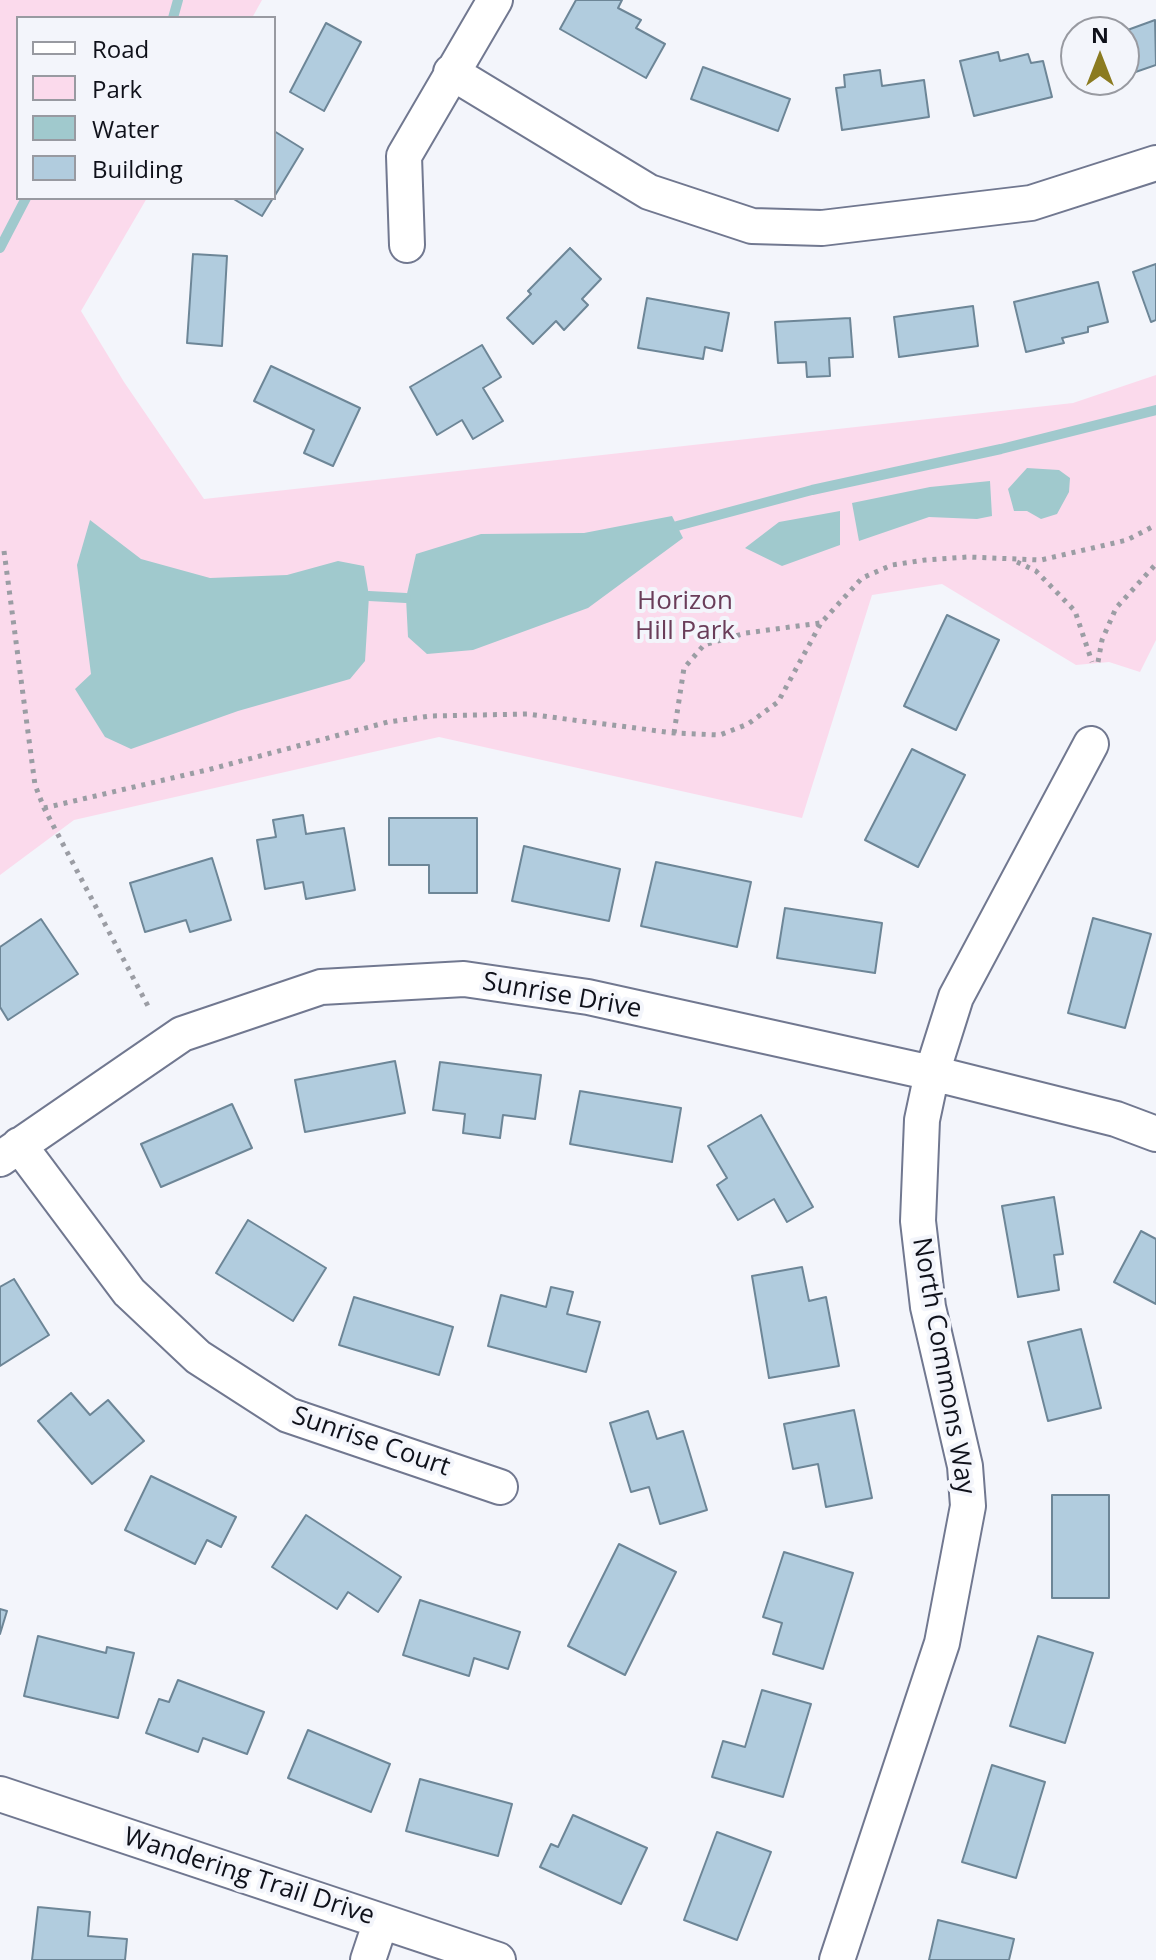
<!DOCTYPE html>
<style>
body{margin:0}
#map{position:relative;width:1156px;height:1960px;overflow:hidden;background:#f3f5fb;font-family:"Open Sans",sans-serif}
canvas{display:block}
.legend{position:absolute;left:16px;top:16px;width:260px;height:184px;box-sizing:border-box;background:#f3f5fb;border:2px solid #989aa1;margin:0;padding:10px 14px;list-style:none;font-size:24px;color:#0f111a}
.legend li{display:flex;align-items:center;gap:16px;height:40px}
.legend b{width:40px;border:2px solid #989aa1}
.north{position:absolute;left:1060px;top:16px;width:80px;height:80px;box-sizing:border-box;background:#f3f5fb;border:2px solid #989aa1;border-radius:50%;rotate:0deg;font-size:22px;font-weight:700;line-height:32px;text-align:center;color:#0f111a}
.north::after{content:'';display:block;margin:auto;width:28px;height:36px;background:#8b7b21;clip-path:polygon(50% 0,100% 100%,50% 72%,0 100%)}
</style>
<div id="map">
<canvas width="1156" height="1960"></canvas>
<ul class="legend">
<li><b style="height:10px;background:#fff"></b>Road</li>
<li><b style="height:22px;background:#fbdaec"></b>Park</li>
<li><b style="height:22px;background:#a0c9cd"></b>Water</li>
<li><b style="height:22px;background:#b1ccde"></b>Building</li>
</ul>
<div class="north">N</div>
</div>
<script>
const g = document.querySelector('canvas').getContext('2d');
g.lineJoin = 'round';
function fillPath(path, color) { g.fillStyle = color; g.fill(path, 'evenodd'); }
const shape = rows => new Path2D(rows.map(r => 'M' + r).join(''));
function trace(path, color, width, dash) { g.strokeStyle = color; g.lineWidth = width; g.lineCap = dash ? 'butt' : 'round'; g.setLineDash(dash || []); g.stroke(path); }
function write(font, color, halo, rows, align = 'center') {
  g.font = font + ' "Open Sans",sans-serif'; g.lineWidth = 8; g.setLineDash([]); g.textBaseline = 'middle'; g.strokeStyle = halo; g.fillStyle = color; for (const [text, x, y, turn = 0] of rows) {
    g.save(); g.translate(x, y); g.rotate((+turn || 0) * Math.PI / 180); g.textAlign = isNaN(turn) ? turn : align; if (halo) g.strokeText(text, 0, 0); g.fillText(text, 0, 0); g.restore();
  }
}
fillPath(shape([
 [0,0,262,0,252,18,18,18,18,198,147,198,81,311,124,382,204,499,1073,403,1156,375,1156,640,1140,672,1109,662,1076,665,942,584,872,595,802,818,439,737,74,820,0,875]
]), '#fbdaec');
fillPath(shape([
 [1027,468,1059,470,1070,478,1069,492,1057,514,1041,519,1027,511,1014,511,1008,489],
 [990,481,992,516,977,519,929,517,859,541,852,503,930,487],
 [840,511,840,545,782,566,745,548,779,522],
 [672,516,683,538,588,608,473,650,427,654,408,637,406,598,416,554,481,534,584,533],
 [90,520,141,559,210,578,287,575,338,561,364,566,369,596,365,661,350,679,238,711,131,749,105,737,75,689,91,674,77,565]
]), '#a0c9cd');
trace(shape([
 [173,18,178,0],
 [0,248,26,198],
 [677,526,812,490,1001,449,1156,410],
 [369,596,406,598]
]), '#a0c9cd', 10);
const building = shape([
 [576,0,622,0,618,8,641,20,636,28,665,44,646,78,560,29,576,0],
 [1155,20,1156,65,1124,76,1122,32,1155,20],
 [326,23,361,42,324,111,290,92,326,23],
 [998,52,1000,61,1028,54,1031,63,1043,61,1052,97,974,116,960,61,998,52],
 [703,67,790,99,778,131,691,99,703,67],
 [880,70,882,86,924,80,929,117,842,130,836,88,845,87,844,75,880,70],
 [274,131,303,149,274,197,274,131],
 [232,198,273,198,262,216,232,198],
 [570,248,601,279,582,299,588,305,564,330,556,321,533,344,507,318,531,294,528,291,570,248],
 [193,254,227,256,222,346,187,343,193,254],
 [1156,264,1156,320,1151,322,1133,272,1156,264],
 [1098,282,1108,322,1088,327,1088,332,1062,338,1064,343,1026,352,1014,302,1098,282],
 [647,298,729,313,722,351,705,347,703,359,638,348,647,298],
 [973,306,978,346,899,357,894,317,973,306],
 [850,318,853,357,829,358,830,376,807,377,806,362,778,363,775,322,850,318],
 [482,345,501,377,483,388,503,421,473,439,462,420,437,435,410,387,482,345],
 [271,366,360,408,333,466,304,453,314,430,254,401,271,366],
 [947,615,999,640,956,730,904,706,947,615],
 [912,749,965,775,918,867,865,840,912,749],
 [303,815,306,834,344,828,355,890,306,899,303,882,265,889,257,840,276,837,273,820,303,815],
 [389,818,477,818,477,893,429,893,429,865,389,865,389,818],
 [524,846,620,869,609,921,512,901,524,846],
 [212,858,231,920,190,932,186,920,145,932,130,883,212,858],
 [656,862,751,882,737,947,641,926,656,862],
 [785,908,882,923,875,973,777,958,785,908],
 [1093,918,1151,934,1125,1028,1068,1013,1093,918],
 [41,919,78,974,8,1020,0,1007,0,947,41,919],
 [395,1061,405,1113,305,1132,295,1080,395,1061],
 [440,1062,541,1075,535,1119,503,1115,500,1138,463,1133,465,1114,433,1110,440,1062],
 [580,1091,681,1108,672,1162,570,1144,580,1091],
 [232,1104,252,1148,161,1187,141,1144,232,1104],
 [761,1115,813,1207,787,1222,774,1199,738,1220,717,1185,727,1178,708,1146,761,1115],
 [1054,1197,1063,1254,1054,1255,1059,1290,1018,1297,1002,1206,1054,1197],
 [248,1220,326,1268,293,1321,216,1273,248,1220],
 [1141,1231,1156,1239,1156,1304,1114,1282,1141,1231],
 [802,1267,809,1301,826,1297,839,1366,769,1378,752,1276,802,1267],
 [14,1279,49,1335,0,1366,0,1287,14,1279],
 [551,1287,573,1292,567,1314,600,1322,586,1372,488,1346,501,1295,546,1307,551,1287],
 [354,1297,453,1327,439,1375,339,1345,354,1297],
 [1081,1329,1101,1408,1048,1421,1028,1342,1081,1329],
 [71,1393,90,1415,108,1400,144,1441,92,1484,38,1421,71,1393],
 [854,1410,872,1498,826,1507,818,1464,793,1469,784,1424,854,1410],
 [648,1411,657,1439,683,1431,707,1510,660,1524,649,1487,631,1492,610,1423,648,1411],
 [151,1476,236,1517,221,1547,207,1540,195,1564,125,1530,151,1476],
 [1052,1495,1109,1495,1109,1598,1052,1598,1052,1495],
 [306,1515,401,1577,378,1612,348,1592,337,1609,272,1567,306,1515],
 [619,1544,676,1572,625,1675,568,1646,619,1544],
 [784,1552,853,1573,823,1669,773,1654,782,1623,763,1617,784,1552],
 [420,1600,520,1632,508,1669,474,1658,469,1676,403,1655,420,1600],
 [0,1609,7,1611,0,1634,0,1609],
 [38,1636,106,1653,107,1647,134,1653,118,1718,24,1696,38,1636],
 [1038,1636,1093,1653,1065,1743,1010,1726,1038,1636],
 [178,1680,264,1712,247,1754,203,1738,198,1752,146,1733,159,1699,169,1702,178,1680],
 [762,1690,811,1704,783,1797,712,1777,723,1741,745,1747,762,1690],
 [308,1730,390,1764,371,1812,288,1778,308,1730],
 [992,1765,1045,1782,1016,1878,962,1862,992,1765],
 [420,1779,512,1804,498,1856,406,1831,420,1779],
 [573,1815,647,1848,621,1904,540,1867,551,1844,558,1847,573,1815],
 [717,1832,771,1852,737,1940,684,1920,717,1832],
 [38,1907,90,1912,88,1936,127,1939,125,1960,32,1960,38,1907],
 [938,1920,1014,1939,1009,1960,929,1960,938,1920]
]);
fillPath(building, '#b1ccde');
trace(building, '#6d8697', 2);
const minor = shape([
 [451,72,649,192,752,226,822,228,1031,203,1156,163],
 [407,245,404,156,495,0],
 [19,1145,129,1292,198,1357,288,1415,500,1487],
 [0,1159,182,1034,321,987,464,979,588,997,932,1073,1116,1119,1156,1134],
 [0,1794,498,1960],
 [368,1960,381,1921],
 [837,1960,942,1643,968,1506,965,1466,928,1307,918,1221,922,1120,932,1073,956,997,1091,744]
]);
trace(minor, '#717890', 38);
trace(shape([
 [4,551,35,785,44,808,149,1008],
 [1017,562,1036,571,1075,611,1092,662],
 [1098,662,1102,640,1116,608,1156,564],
 [674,733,684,668,704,645,746,633,820,623],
 [44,808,211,769,388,722,430,716,527,714,674,733,720,735,748,724,778,702,821,623,862,578,892,565,925,560,968,557,1041,560,1127,540,1156,525]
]), '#9b9da4', 5, [4, 6]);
trace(minor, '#fff', 34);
write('26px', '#6a3d59', '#f3f5fb', [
 ["Horizon",685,602],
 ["Hill Park",685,632]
]);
write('26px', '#0f111a', '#f3f5fb', [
 ["Sunrise Drive",562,996,10],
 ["North Commons Way",943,1366,80],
 ["Sunrise Court",371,1442,19],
 ["Wandering Trail Drive",249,1877,18]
]);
</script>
